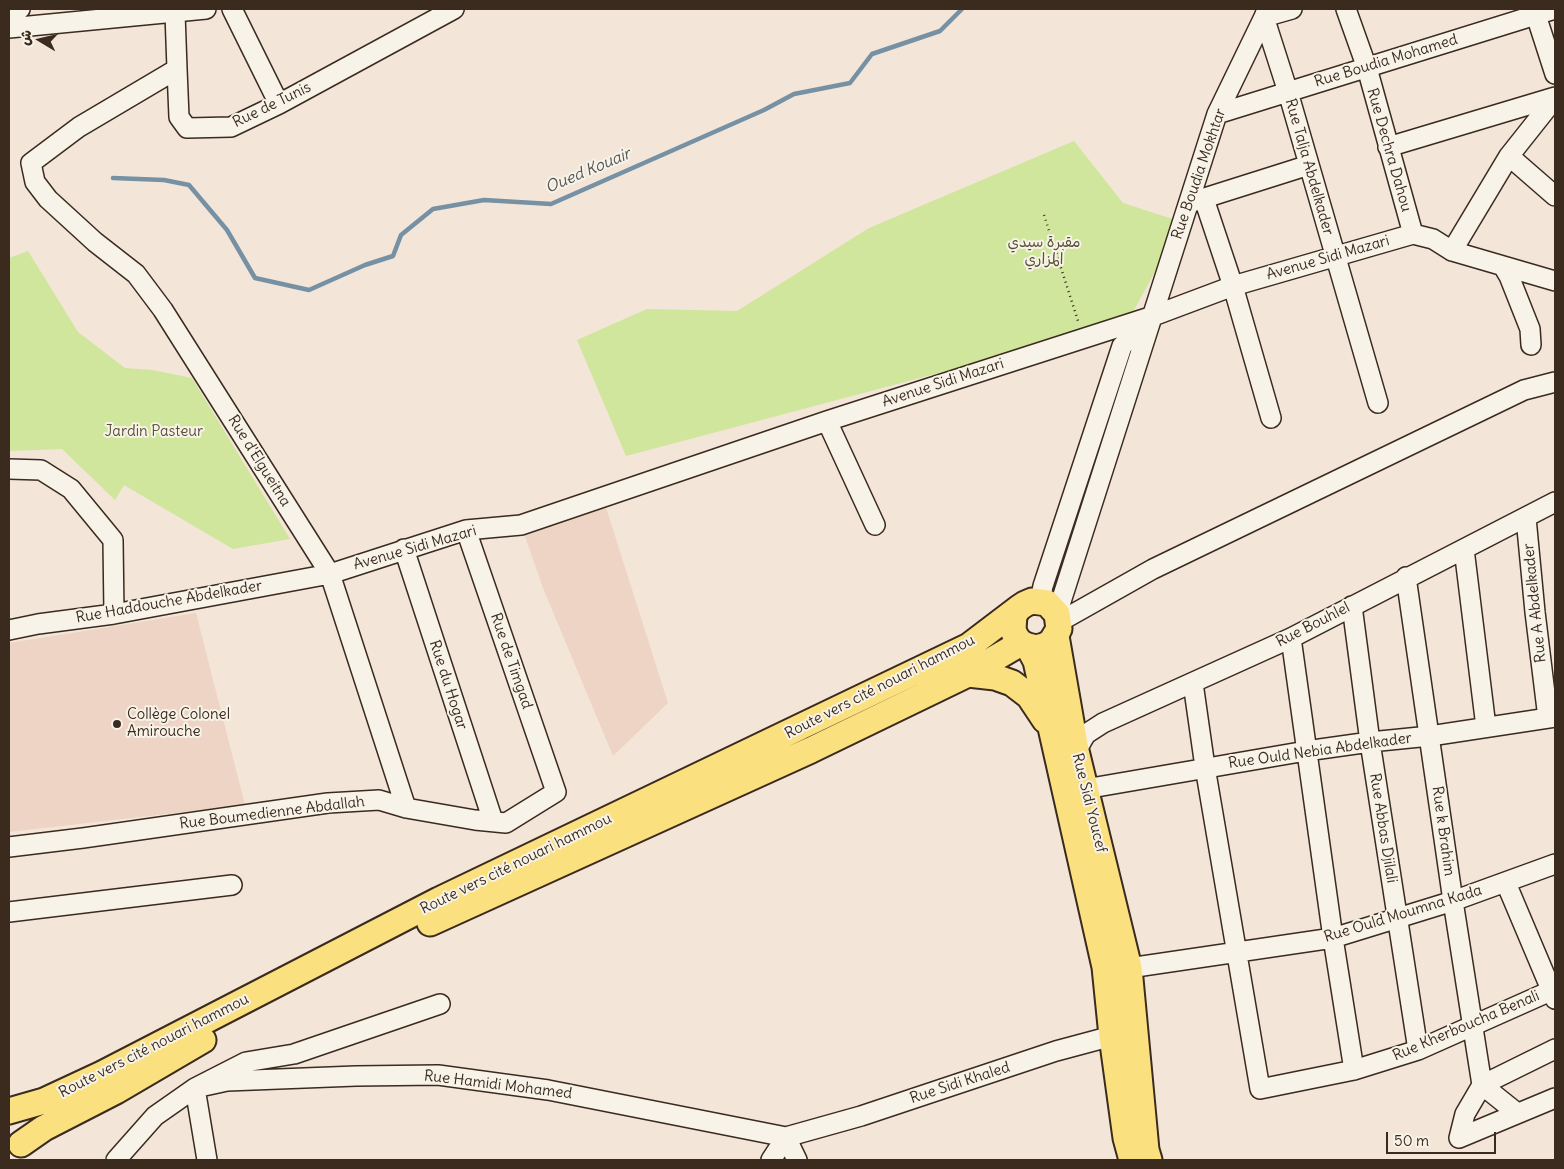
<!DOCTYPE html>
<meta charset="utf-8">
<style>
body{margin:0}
#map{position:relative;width:1564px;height:1169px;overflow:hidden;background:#f3e5d8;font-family:Delius,"Playpen Sans Arabic",sans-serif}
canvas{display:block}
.frame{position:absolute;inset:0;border:10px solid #3b2a1e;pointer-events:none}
.north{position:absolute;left:15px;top:15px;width:50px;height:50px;-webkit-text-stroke:4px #f7f3e8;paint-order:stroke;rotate:279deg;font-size:14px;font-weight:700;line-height:20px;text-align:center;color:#3b2a1e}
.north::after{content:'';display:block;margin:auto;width:18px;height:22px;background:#3b2a1e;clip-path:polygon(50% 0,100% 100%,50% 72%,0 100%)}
.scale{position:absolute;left:1386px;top:1132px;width:110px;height:22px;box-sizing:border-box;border:2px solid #3b2a1e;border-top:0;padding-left:6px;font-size:15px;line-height:18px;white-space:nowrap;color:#3b2a1e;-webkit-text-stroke:4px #f7f3e8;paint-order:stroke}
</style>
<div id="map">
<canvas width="1564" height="1169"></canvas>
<div class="frame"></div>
<div class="north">ش</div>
<div class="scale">50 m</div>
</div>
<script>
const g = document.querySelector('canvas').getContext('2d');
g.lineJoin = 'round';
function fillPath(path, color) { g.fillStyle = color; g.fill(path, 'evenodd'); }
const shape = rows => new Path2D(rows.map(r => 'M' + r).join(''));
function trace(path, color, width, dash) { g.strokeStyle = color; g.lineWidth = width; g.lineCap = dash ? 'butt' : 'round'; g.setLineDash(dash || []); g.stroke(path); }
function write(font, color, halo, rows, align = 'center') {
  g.font = font + ' Delius,"Playpen Sans Arabic",sans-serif'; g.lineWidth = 4; g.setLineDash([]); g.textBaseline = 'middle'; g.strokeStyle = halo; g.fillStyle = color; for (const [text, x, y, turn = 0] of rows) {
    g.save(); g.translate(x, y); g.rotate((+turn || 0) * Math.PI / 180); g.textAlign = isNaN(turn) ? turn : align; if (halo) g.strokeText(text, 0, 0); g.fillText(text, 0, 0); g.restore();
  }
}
fillPath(shape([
 [603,498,668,703,613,756,543,588,521,525],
 [196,613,245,805,9,832,9,643]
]), '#eed4c4');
fillPath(shape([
 [1074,141,1123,203,1182,222,1127,323,626,456,577,340,647,309,737,311,869,228],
 [28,251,78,332,125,368,152,370,192,378,290,539,233,549,124,485,115,500,62,449,9,451,9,258]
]), '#cfe69c');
trace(shape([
 [113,178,164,180,189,185,227,230,255,278,309,290,365,265,393,256,401,235,433,209,484,200,551,204,764,110,794,94,850,83,872,54,940,31,962,9]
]), '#7690a4', 4.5);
const minor = shape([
 [173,9,175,13,177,69],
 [232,9,279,104],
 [1292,9,1264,17,1288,92,1378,403],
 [1346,9,1367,68,1413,234],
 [1534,9,1555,74],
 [9,16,20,9],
 [9,28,206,9],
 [1217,114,1555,9],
 [1388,147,1555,97],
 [1509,156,1555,196],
 [1204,199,1233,286,1271,418],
 [1192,202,1309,165],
 [1452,251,1509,156,1555,98],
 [1503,266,1509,276,1530,329,1531,345],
 [827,421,875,525],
 [9,469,41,470,71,489,113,540,114,614],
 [1526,518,1535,612,1548,718],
 [404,549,493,821],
 [1464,549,1486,727],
 [1406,577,1453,901,1482,1085,1555,1049],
 [1040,601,1043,586,1122,346,1151,318],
 [1352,606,1370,742,1418,1050],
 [1057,614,1217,114,1264,17,1267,9],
 [1059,622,1153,569,1524,390,1555,382],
 [9,630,38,624,114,614,330,574,466,530,521,525,827,421,1153,316,1233,286,1413,234,1433,239,1452,251,1555,281],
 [1291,638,1333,938,1354,1070],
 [1193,683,1205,767,1260,1089,1354,1070,1418,1050,1555,989],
 [1076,751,1086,734,1103,723,1291,638,1555,502],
 [1085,789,1306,751,1370,742,1430,736,1555,717],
 [406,808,330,574,163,310,136,274,95,242,48,199,35,182,31,163,79,127,177,69,179,117,187,128,231,127,279,104,454,9],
 [9,847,83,838,328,803,379,800,406,808,475,820,506,823,556,792,466,530],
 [1506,883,1555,999],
 [9,912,232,885],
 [1129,968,1333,938,1453,901,1555,864],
 [1517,1113,1482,1085,1465,1114,1459,1138,1555,1098],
 [786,1137,797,1160],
 [116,1160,155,1116,195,1088,227,1081,356,1076,438,1075,548,1090,786,1137,861,1116,1056,1051,1112,1036,1124,1035],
 [207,1160,195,1088,246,1062,294,1054,440,1004],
 [771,1160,786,1137]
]);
const major = shape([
 [1056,636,1076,751,1129,968,1146,1150,1149,1160],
 [1028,646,1036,661,1105,967,1112,1036,1126,1138,1132,1160],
 [968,674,995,677,1012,683,1029,696,1045,720],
 [430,923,811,750,968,674,1021,643],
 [9,1111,44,1101,102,1074,439,900,969,646,1019,608,1025,604,1032,601,1047,603,1057,614,1059,629,1051,642,1044,646,1036,648,1028,646,1021,643,1016,637,1013,630,1014,615,1019,608],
 [21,1144,44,1128,116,1091,203,1040]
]);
trace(minor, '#3b2a1e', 22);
trace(major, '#3b2a1e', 29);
trace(shape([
 [1044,215,1079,324]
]), '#3b2a1e', 2.5, [1, 4]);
trace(minor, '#f7f3e8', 19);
trace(major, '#fbe080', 25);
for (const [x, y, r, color] of [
 [117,724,5,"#3b2a1e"]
]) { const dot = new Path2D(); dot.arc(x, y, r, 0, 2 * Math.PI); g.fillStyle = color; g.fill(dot); trace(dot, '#f7f3e8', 2); }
write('15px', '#3b2a1e', '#f7f3e8', [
 ["Rue Boudia Mohamed",1386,61,-17],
 ["Rue de Tunis",272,105,-26],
 ["Rue Dechra Dahou",1389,150,74],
 ["Rue Talja Abdelkader",1309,167,74],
 ["Rue Boudia Mokhtar",1199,174,-71],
 ["Avenue Sidi Mazari",1328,258,-16],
 ["Avenue Sidi Mazari",943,383,-18],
 ["Rue d'Elgueitna",259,461,58],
 ["Avenue Sidi Mazari",415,548,-16],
 ["Rue Haddouche Abdelkader",169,602,-10],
 ["Rue A Abdelkader",1535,603,-96],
 ["Rue Bouhlel",1313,625,-27],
 ["Rue de Timgad",511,661,71],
 ["Rue du Hogar",448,685,72],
 ["Route vers cité nouari hammou",880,687,-27],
 ["Rue Ould Nebia Abdelkader",1320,751,-8],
 ["Rue Sidi Youcef",1089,803,76],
 ["Rue Boumedienne Abdallah",272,813,-7],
 ["Rue Abbas Djilali",1383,828,81],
 ["Rue k Brahim",1443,831,82],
 ["Route vers cité nouari hammou",516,864,-26],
 ["Rue Ould Moumna Kada",1403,914,-17],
 ["Rue Kherboucha Benali",1466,1026,-23],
 ["Route vers cité nouari hammou",154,1046,-27],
 ["Rue Sidi Khaled",960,1083,-18],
 ["Rue Hamidi Mohamed",498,1085,7]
]);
write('15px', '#595037', '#f7f3e8', [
 ["مقبرة سيدي",1044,243],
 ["المزاري",1044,260],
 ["Jardin Pasteur",154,432]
]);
write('15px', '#3b2a1e', '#f7f3e8', [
 ["Collège Colonel",127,715],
 ["Amirouche",127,732]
], 'left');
write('italic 16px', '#545456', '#f7f3e8', [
 ["Oued Kouair",588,171,-23]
]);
</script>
